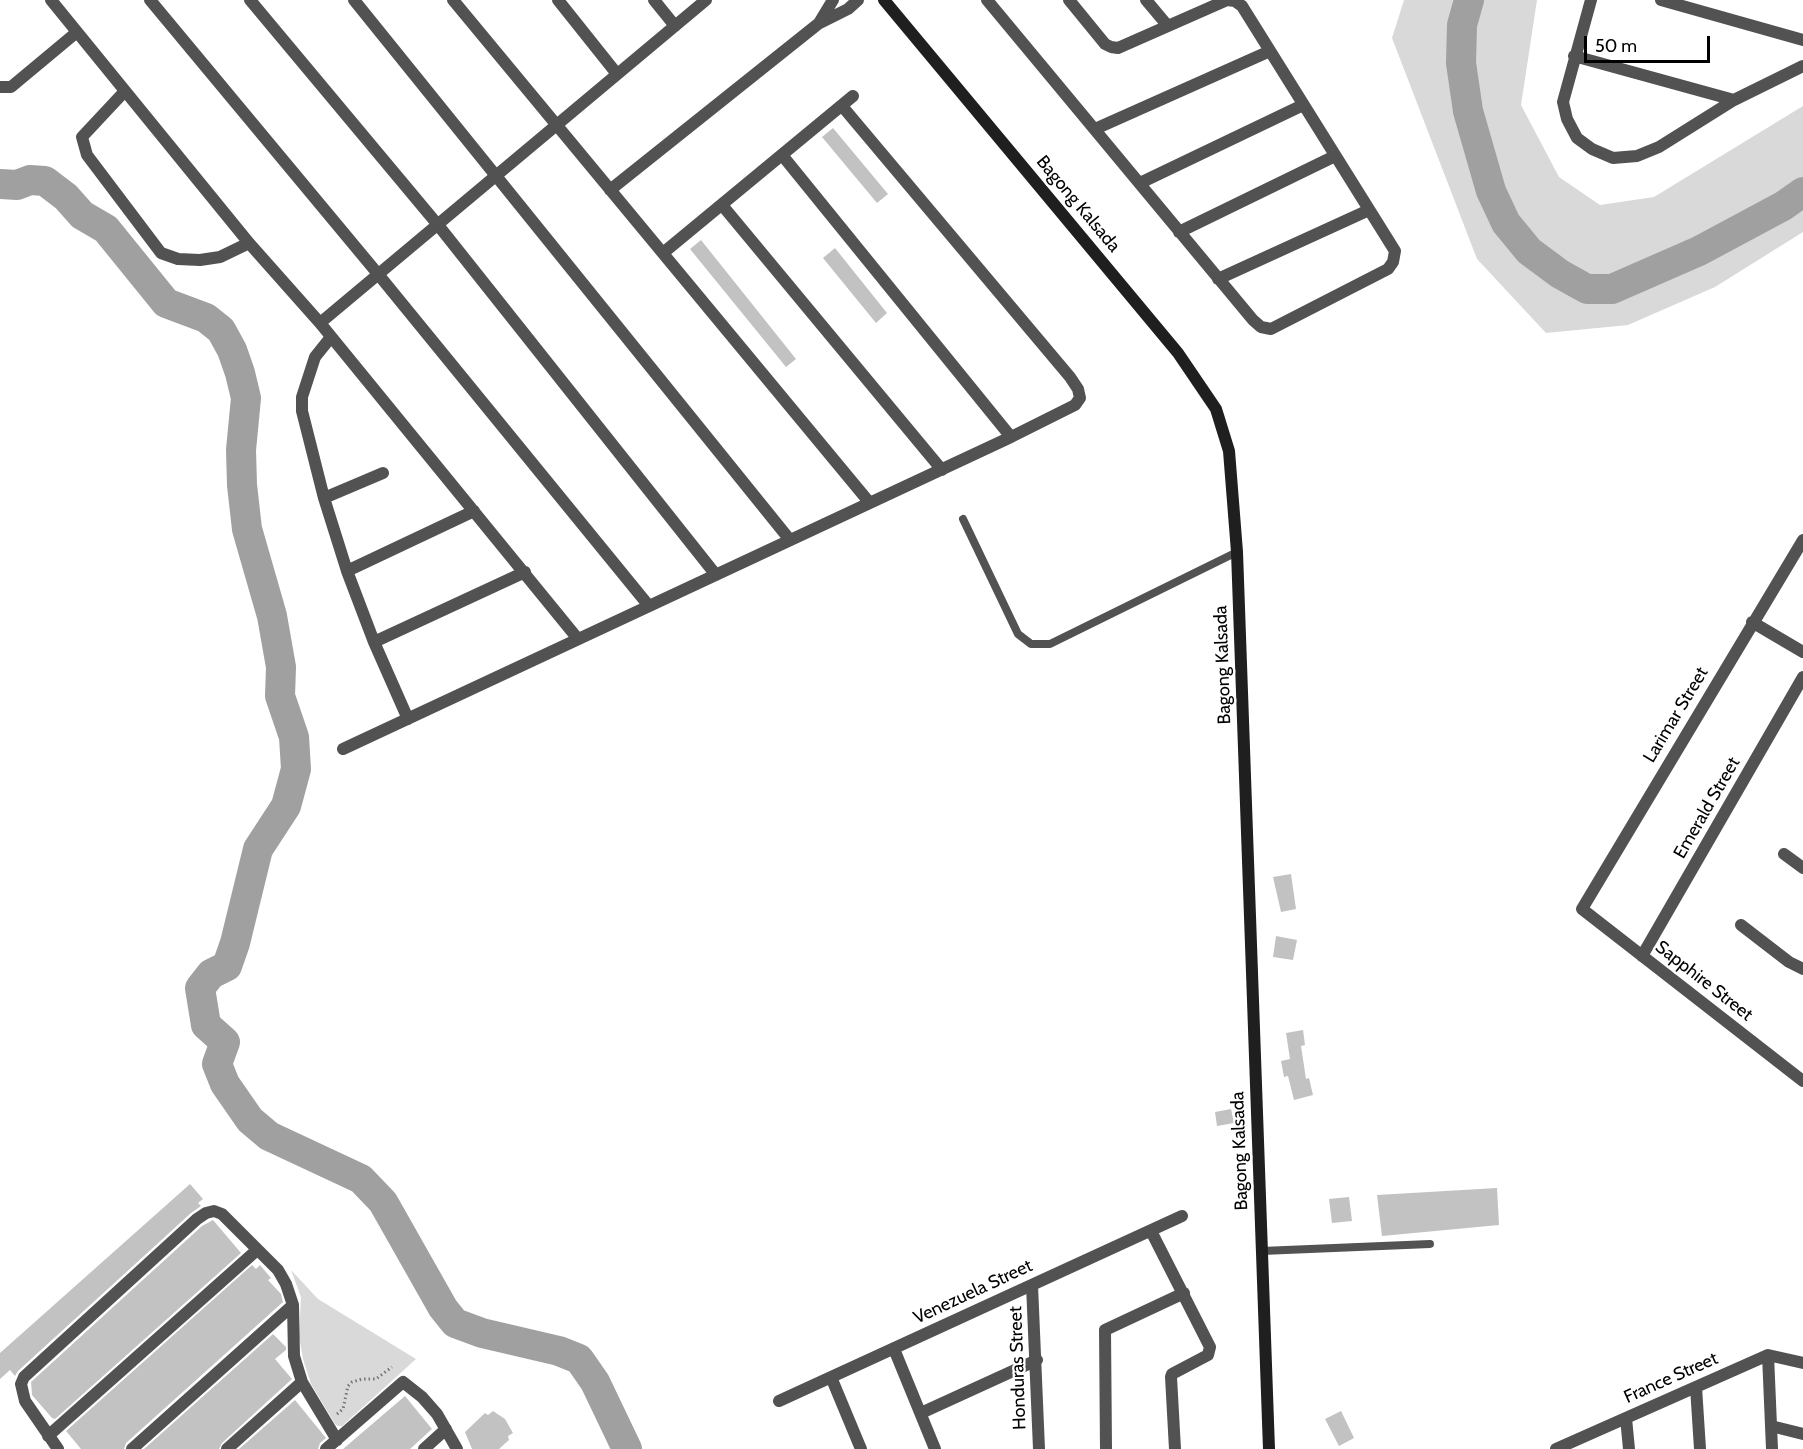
<!DOCTYPE html>
<style>
body{margin:0}
#map{position:relative;width:1803px;height:1449px;overflow:hidden;background:#fff;font-family:Cabin,sans-serif}
canvas{display:block}
.scale{position:absolute;left:1584px;top:36px;width:126px;height:27px;box-sizing:border-box;border:3px solid #000;border-top:0;padding-left:8px;font-size:18px;line-height:21px;white-space:nowrap;color:#000;-webkit-text-stroke:4px #fff;paint-order:stroke}
</style>
<div id="map">
<canvas width="1803" height="1449"></canvas>
<div class="scale">50 m</div>
</div>
<script>
const g = document.querySelector('canvas').getContext('2d');
g.lineJoin = 'round';
function fillPath(path, color) { g.fillStyle = color; g.fill(path, 'evenodd'); }
const shape = rows => new Path2D(rows.map(r => 'M' + r).join(''));
function trace(path, color, width, dash) { g.strokeStyle = color; g.lineWidth = width; g.lineCap = dash ? 'butt' : 'round'; g.setLineDash(dash || []); g.stroke(path); }
function write(font, color, halo, rows, align = 'center') {
  g.font = font + ' Cabin,sans-serif'; g.lineWidth = 4.5; g.setLineDash([]); g.textBaseline = 'middle'; g.strokeStyle = halo; g.fillStyle = color; for (const [text, x, y, turn = 0] of rows) {
    g.save(); g.translate(x, y); g.rotate((+turn || 0) * Math.PI / 180); g.textAlign = isNaN(turn) ? turn : align; if (halo) g.strokeText(text, 0, 0); g.fillText(text, 0, 0); g.restore();
  }
}
fillPath(shape([
 [1404,0,1537,0,1521,105,1559,177,1600,205,1654,197,1803,106,1803,232,1715,287,1628,325,1546,333,1477,259,1392,38],
 [291,1270,318,1299,416,1359,342,1426,338,1426,335,1424,311,1384,303,1359,299,1336,301,1297]
]), '#d9d9d9');
trace(shape([
 [1469,0,1462,25,1461,63,1468,111,1491,191,1506,223,1529,251,1560,274,1587,289,1612,289,1699,251,1783,206,1803,192],
 [0,184,17,185,30,180,45,181,66,197,82,215,106,229,166,303,206,318,221,330,232,350,240,373,246,398,241,450,242,485,247,529,272,616,281,667,280,696,294,737,296,769,286,806,258,849,235,943,227,966,211,974,200,988,206,1025,225,1042,217,1064,225,1084,250,1120,269,1136,361,1179,383,1202,443,1308,455,1323,482,1333,559,1351,579,1359,595,1382,627,1449]
]), '#a0a0a0', 30);
fillPath(shape([
 [833,128,888,194,877,203,822,137],
 [701,240,796,359,786,367,690,249],
 [835,248,887,313,876,323,823,258],
 [1291,874,1296,909,1281,912,1273,877],
 [1276,936,1297,940,1293,960,1273,957],
 [1303,1030,1305,1045,1301,1046,1306,1079,1309,1078,1313,1095,1294,1100,1288,1076,1284,1077,1281,1061,1290,1059,1286,1033],
 [1231,1109,1234,1123,1217,1126,1215,1112],
 [190,1184,203,1199,198,1203,201,1206,191,1213,18,1371,15,1376,10,1370,0,1379,0,1353],
 [1497,1188,1499,1225,1382,1236,1377,1195],
 [1349,1197,1352,1221,1332,1223,1329,1199],
 [213,1220,241,1253,55,1419,52,1418,32,1395,31,1382,202,1226],
 [252,1265,256,1269,260,1265,271,1278,268,1280,281,1294,283,1302,126,1443,124,1449,81,1449,66,1431],
 [273,1334,286,1347,286,1350,275,1359,292,1379,222,1443,219,1449,144,1449],
 [405,1396,432,1429,410,1449,343,1449],
 [295,1400,326,1438,320,1443,318,1449,239,1449],
 [493,1411,505,1419,513,1433,508,1436,509,1440,499,1449,472,1449,465,1432,485,1413,488,1415],
 [1341,1411,1354,1438,1339,1446,1325,1419]
]), '#c2c2c2');
trace(shape([
 [337,1414,343,1409,348,1386,352,1382,362,1379,376,1379,392,1367]
]), '#747474', 3, [1.5, 3]);
trace(shape([
 [963,519,1018,634,1031,644,1050,644,1237,552],
 [1262,1251,1430,1244]
]), '#525252', 8);
trace(shape([
 [51,0,249,243,320,323,578,639],
 [150,0,378,274,649,606],
 [250,0,438,225,716,575],
 [354,0,790,540],
 [453,0,869,502],
 [558,0,617,74],
 [654,0,675,26],
 [987,0,1253,320,1261,327,1271,329,1388,269,1393,262,1395,251,1242,6,1235,1,1227,0,1118,48,1111,47,1105,44,1069,0],
 [1146,0,1167,25],
 [1591,0,1563,102,1567,119,1577,138,1592,149,1613,158,1637,156,1659,147,1734,100,1803,66],
 [1661,0,1803,40],
 [819,23,833,0],
 [1574,56,1734,100],
 [0,87,11,87,77,32],
 [125,91,82,137,87,155,161,253,178,259,200,260,220,257,249,243],
 [1095,129,1270,51],
 [782,155,1011,437],
 [1140,183,1303,105],
 [610,190,818,24,848,9,858,0],
 [722,205,942,470],
 [1179,232,1335,156],
 [663,253,853,96],
 [1218,279,1369,210],
 [320,323,706,0],
 [331,337,315,357,302,397,302,411,324,498,347,571,374,642,408,719],
 [324,498,383,473],
 [1803,540,1582,909,1803,1081],
 [347,571,474,511],
 [1752,622,1803,652],
 [374,642,525,572],
 [343,749,1011,437,1075,405,1080,398,1078,389,1070,377,842,106],
 [1784,854,1803,868],
 [1741,925,1789,962,1803,969],
 [1642,956,1803,677],
 [1151,1231,1210,1347,1208,1355,1172,1374,1171,1377,1175,1449],
 [1032,1285,1039,1449],
 [894,1349,935,1449],
 [1768,1355,1772,1449],
 [831,1377,861,1449],
 [1696,1387,1700,1449],
 [779,1401,1182,1216],
 [921,1413,1037,1360],
 [1626,1418,1629,1449],
 [1771,1426,1803,1434],
 [48,1436,257,1250],
 [58,1449,25,1401,21,1384,24,1377,197,1219,206,1213,214,1211,222,1214,278,1270,286,1284,293,1305,294,1356,302,1382,337,1440],
 [132,1449,293,1305],
 [227,1449,302,1382],
 [326,1449,403,1382,422,1397,437,1414,457,1449],
 [424,1449,446,1429],
 [1106,1449,1105,1330,1184,1293],
 [1556,1449,1768,1355,1803,1363]
]), '#525252', 12);
trace(shape([
 [884,0,1178,353,1216,409,1229,451,1237,552,1269,1449]
]), '#1f1f1f', 12);
write('18px', '#000', '#fff', [
 ["Bagong Kalsada",1078,204,50],
 ["Bagong Kalsada",1223,665,-92],
 ["Larimar Street",1676,715,-59],
 ["Emerald Street",1707,808,-60],
 ["Sapphire Street",1704,981,38],
 ["Bagong Kalsada",1240,1151,-92],
 ["Venezuela Street",973,1292,-25],
 ["Honduras Street",1018,1368,-92],
 ["France Street",1671,1378,-24]
]);
</script>
